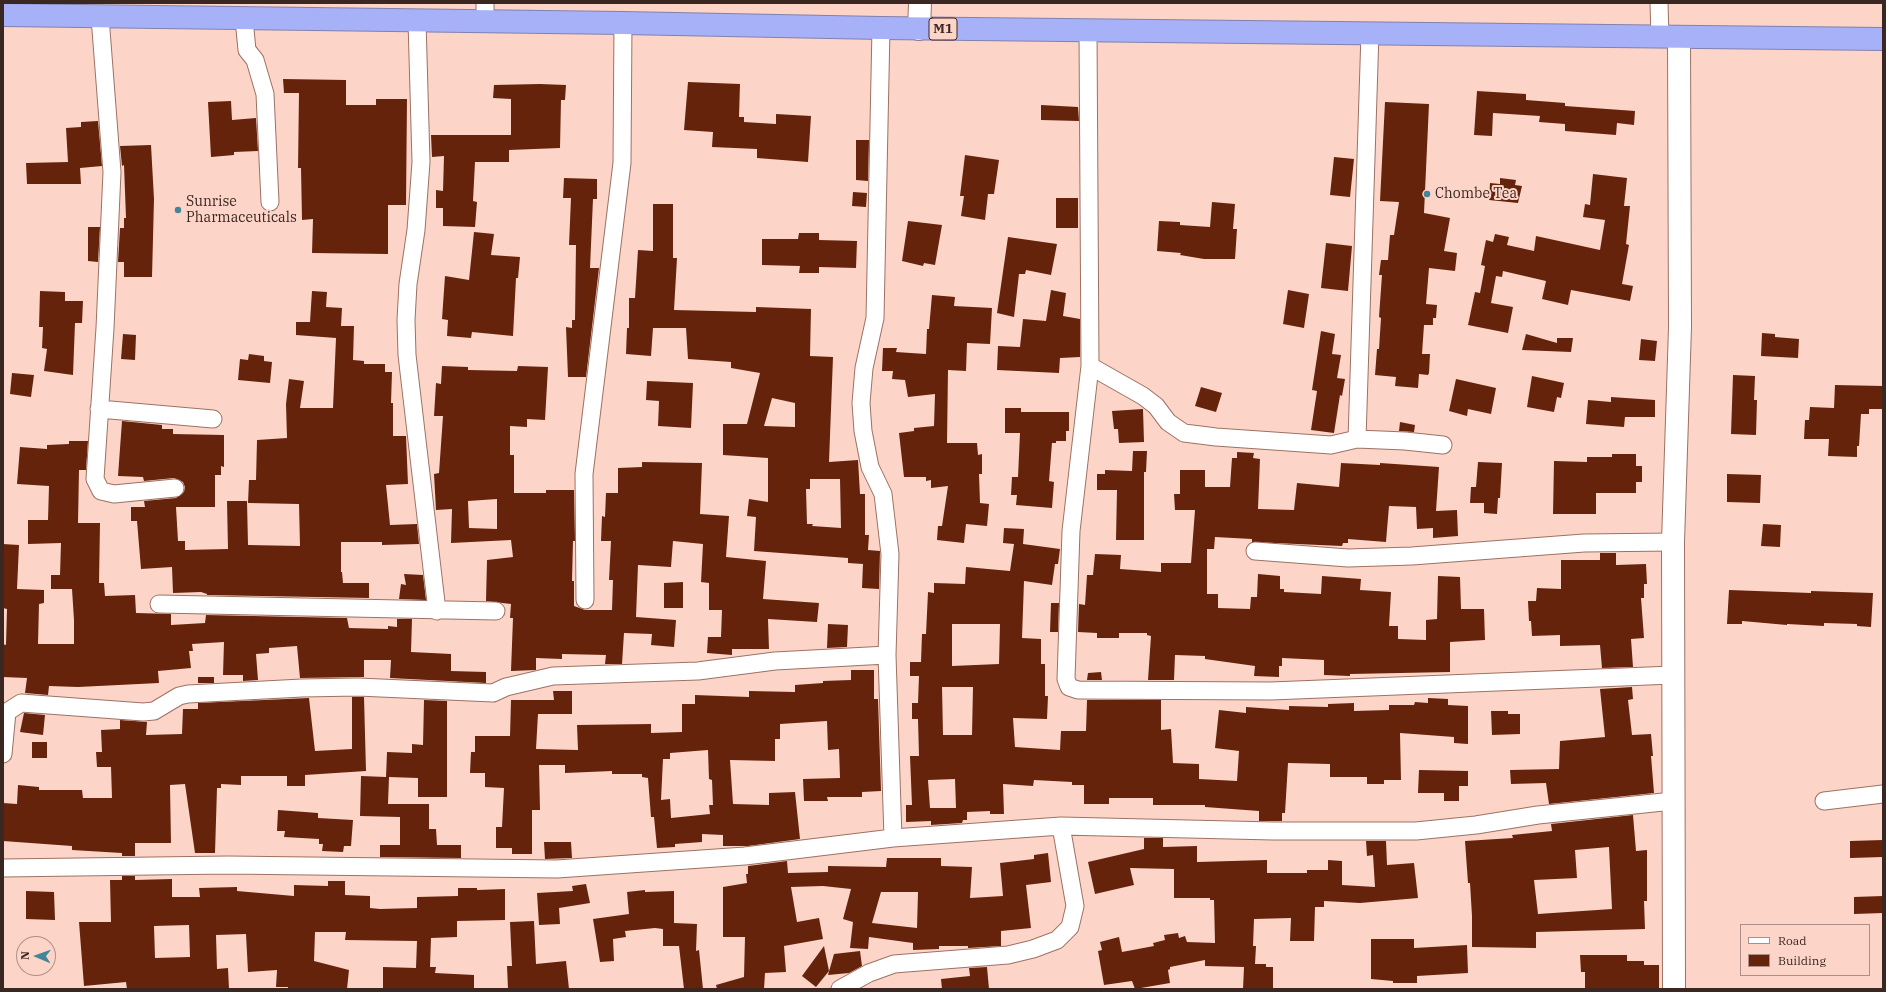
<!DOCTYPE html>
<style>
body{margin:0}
#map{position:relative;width:1886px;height:992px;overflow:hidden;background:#fdd5c8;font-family:"IBM Plex Serif",serif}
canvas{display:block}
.frame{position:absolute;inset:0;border:4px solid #3a2721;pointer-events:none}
.legend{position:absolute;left:1740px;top:924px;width:130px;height:52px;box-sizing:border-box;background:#fdd5c8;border:1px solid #af8f85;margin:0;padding:5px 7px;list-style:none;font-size:12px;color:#3a2721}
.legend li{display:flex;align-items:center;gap:8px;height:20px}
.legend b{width:20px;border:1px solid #af8f85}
.north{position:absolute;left:16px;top:936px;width:40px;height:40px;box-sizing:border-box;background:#fdd5c8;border:1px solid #af8f85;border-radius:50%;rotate:272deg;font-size:11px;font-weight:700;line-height:16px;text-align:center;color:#3a2721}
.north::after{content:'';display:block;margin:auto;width:14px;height:18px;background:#448698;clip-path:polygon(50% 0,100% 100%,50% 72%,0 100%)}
</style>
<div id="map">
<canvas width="1886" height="992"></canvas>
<div class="frame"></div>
<ul class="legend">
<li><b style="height:5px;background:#fff"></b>Road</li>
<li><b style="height:11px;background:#65230c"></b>Building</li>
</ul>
<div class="north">N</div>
</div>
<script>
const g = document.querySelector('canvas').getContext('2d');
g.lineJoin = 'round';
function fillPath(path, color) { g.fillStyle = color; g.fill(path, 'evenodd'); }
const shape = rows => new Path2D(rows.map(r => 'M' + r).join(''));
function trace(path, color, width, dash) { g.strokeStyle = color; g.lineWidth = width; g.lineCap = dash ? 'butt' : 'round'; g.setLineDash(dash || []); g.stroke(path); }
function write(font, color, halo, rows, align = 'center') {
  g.font = font + ' "IBM Plex Serif",serif'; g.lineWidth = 4; g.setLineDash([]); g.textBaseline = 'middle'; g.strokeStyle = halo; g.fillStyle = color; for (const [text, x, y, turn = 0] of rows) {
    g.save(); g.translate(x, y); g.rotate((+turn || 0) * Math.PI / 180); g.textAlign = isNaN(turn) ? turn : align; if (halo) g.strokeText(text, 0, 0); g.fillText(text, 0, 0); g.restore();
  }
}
fillPath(shape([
 [283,79,346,80,346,105,376,105,376,99,407,99,406,205,388,205,388,254,312,253,313,219,302,220,301,168,298,168,299,93,284,93],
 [688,82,740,84,739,117,744,117,744,122,776,124,776,114,811,116,808,162,757,158,757,149,712,147,713,132,684,130],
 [540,84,566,85,565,100,561,100,560,148,509,150,509,162,475,162,473,201,477,202,475,227,443,226,443,208,436,208,436,190,443,191,444,156,432,157,431,135,511,135,511,99,493,98,494,85],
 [1477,91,1526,94,1526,100,1565,103,1565,106,1635,111,1634,125,1617,123,1616,135,1565,131,1565,124,1539,122,1540,116,1493,113,1492,136,1474,135],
 [231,101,232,120,256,118,258,151,234,152,234,155,211,157,208,102],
 [1385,102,1429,104,1424,213,1450,218,1444,251,1457,253,1455,271,1429,268,1426,304,1437,305,1436,318,1433,318,1433,325,1424,325,1422,354,1430,354,1429,373,1428,375,1419,374,1418,388,1395,386,1396,377,1375,375,1377,349,1379,349,1381,318,1379,317,1382,275,1379,275,1381,260,1388,260,1390,235,1394,235,1399,202,1380,201],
 [1041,105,1078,107,1079,121,1041,120],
 [98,121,102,166,80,168,81,184,27,184,26,163,68,162,66,128,81,127,81,122],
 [856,140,869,140,868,181,856,180],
 [151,145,154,199,152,277,124,277,124,262,118,262,120,228,124,228,124,218,126,218,124,165,122,166,120,146],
 [965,155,999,160,994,194,988,194,985,220,961,216,964,196,960,196],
 [1334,157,1354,159,1350,197,1330,195],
 [1593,174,1627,178,1624,206,1630,206,1626,244,1629,245,1622,284,1633,286,1630,301,1571,290,1568,305,1542,299,1546,281,1503,271,1502,277,1496,276,1491,303,1513,307,1508,333,1468,325,1475,292,1480,293,1485,266,1481,265,1486,240,1493,242,1495,234,1509,237,1507,245,1534,251,1536,236,1600,250,1605,220,1583,217,1585,204,1590,205],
 [564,178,597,179,597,199,593,199,590,268,599,268,586,377,568,377,566,327,572,328,572,320,575,320,576,245,569,245,571,198,563,198],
 [1500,178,1516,180,1515,185,1522,186,1518,203,1489,200,1490,183,1500,184],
 [853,192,867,193,866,207,852,206],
 [1056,198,1078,198,1078,228,1056,228],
 [1212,202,1235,204,1233,229,1237,229,1235,259,1204,259,1180,255,1181,253,1157,251,1159,221,1180,222,1180,225,1210,227],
 [653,204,673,204,673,258,677,258,674,310,756,312,756,307,811,309,810,356,833,357,829,462,858,460,860,494,865,494,865,535,869,535,868,550,880,551,879,589,862,588,863,564,848,563,848,558,754,551,756,517,747,516,749,499,768,502,768,458,723,455,723,424,747,424,760,373,731,368,731,362,688,359,686,328,653,328,651,356,626,354,627,328,629,328,629,298,635,298,638,250,653,251],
 [772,398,795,403,795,427,764,426],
 [810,479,840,479,841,528,812,526,813,524,807,524,806,489,810,489],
 [908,221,942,225,935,265,924,263,923,266,902,261],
 [88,227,100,227,98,262,88,261],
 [474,232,494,234,491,255,520,257,518,278,516,278,513,336,472,332,471,338,447,336,448,320,442,319,445,276,469,280],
 [799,233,819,233,819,240,857,241,856,268,819,267,819,273,799,273,800,266,762,265,762,239,798,239],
 [1008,237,1057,244,1051,275,1026,270,1025,274,1019,274,1014,317,997,313],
 [1326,243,1352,246,1348,291,1321,288],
 [1051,290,1066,293,1063,316,1080,319,1080,357,1060,358,1059,373,997,370,998,346,1020,347,1023,319,1046,321],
 [1288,290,1309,294,1304,328,1283,324],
 [40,291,65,292,65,301,83,301,82,323,75,323,73,375,44,371,47,349,42,348,43,327,39,327],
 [312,291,327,292,326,307,342,308,341,326,354,326,353,360,364,361,364,364,385,364,385,372,392,372,391,403,393,403,393,436,406,436,408,484,386,485,390,525,417,524,419,544,382,545,382,542,341,542,341,572,342,572,343,583,369,583,369,598,207,595,207,594,201,592,173,593,172,567,141,569,137,521,131,521,131,507,145,507,144,501,176,498,184,492,185,487,183,482,174,478,144,481,143,477,118,476,122,421,162,425,162,429,173,429,173,434,224,435,224,467,221,466,221,475,215,475,215,507,176,507,178,541,185,541,185,550,228,549,227,501,247,501,248,545,300,546,299,504,248,503,249,480,256,480,257,440,287,438,286,404,289,379,304,381,300,408,333,408,336,338,296,335,296,322,310,322],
 [932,295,955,297,954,306,992,308,990,344,967,343,966,371,948,370,947,443,977,443,978,455,982,454,982,474,979,474,980,503,989,504,987,526,966,524,964,543,937,540,938,526,942,526,948,486,931,488,931,480,926,481,926,477,904,477,899,433,914,431,914,428,934,426,935,394,908,397,905,380,892,379,893,371,882,371,883,348,897,348,896,352,926,354,927,329,929,329],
 [1321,331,1335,334,1332,354,1341,355,1337,378,1345,379,1342,396,1340,395,1334,433,1311,430,1317,391,1312,390],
 [1762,333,1775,334,1775,337,1799,339,1798,358,1761,356],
 [123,334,136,335,135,360,121,359],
 [1526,334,1557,343,1557,338,1573,338,1571,352,1522,350],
 [1641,339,1657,341,1655,361,1639,360],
 [249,354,264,356,264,361,272,362,270,383,238,380,240,359,248,360],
 [442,366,468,367,468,370,517,371,518,366,548,367,545,420,527,419,527,427,510,426,510,455,514,455,514,493,546,493,546,490,574,490,575,541,573,541,572,581,574,581,574,606,585,610,612,610,613,580,609,580,611,541,601,541,602,516,605,517,606,493,618,493,618,468,642,467,642,462,702,463,700,514,729,516,726,557,766,561,763,599,819,603,817,622,768,619,769,649,732,649,732,655,707,653,708,637,721,637,722,610,709,610,709,583,701,582,703,544,673,541,671,567,638,565,636,617,676,620,674,647,651,645,652,634,624,633,622,664,605,664,606,655,562,654,562,659,536,658,536,670,511,671,513,618,510,618,511,604,486,601,487,560,513,557,511,540,451,543,452,509,436,510,434,474,439,473,443,416,434,416,436,383,441,384],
 [497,499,497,529,469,528,468,501],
 [12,373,34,375,31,397,10,394],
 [1733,375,1755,376,1754,400,1757,400,1756,435,1731,434],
 [1532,376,1564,383,1561,398,1557,397,1554,412,1527,407],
 [1456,379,1496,388,1491,414,1468,409,1467,416,1449,411],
 [647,381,693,383,691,428,658,426,659,401,646,400],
 [1835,385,1883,386,1883,409,1869,409,1869,414,1861,414,1859,446,1857,446,1857,457,1828,456,1829,439,1804,439,1805,420,1809,420,1810,407,1834,408],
 [1201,387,1222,393,1216,412,1195,406],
 [1611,397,1655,400,1655,417,1625,417,1624,427,1586,424,1588,400,1611,402],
 [1005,408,1021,408,1021,412,1069,412,1069,431,1066,431,1066,441,1056,441,1056,443,1052,443,1049,481,1054,482,1052,508,1016,505,1017,495,1011,495,1012,477,1018,477,1020,433,1005,433],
 [1143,409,1144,442,1119,443,1118,429,1114,429,1112,411],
 [1400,422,1415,425,1414,432,1399,431],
 [69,441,88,441,86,470,79,470,78,523,100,523,99,583,104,583,105,596,135,595,136,613,171,614,171,625,205,623,206,615,347,618,349,628,388,629,388,626,397,627,397,619,412,619,411,652,451,654,451,671,486,672,486,683,390,678,391,660,364,660,364,677,300,678,297,646,269,648,269,653,256,654,258,680,243,681,243,675,223,675,224,642,192,644,193,651,189,651,191,668,158,671,159,683,78,687,49,686,48,695,25,693,27,678,3,677,3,644,6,645,7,609,3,608,3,544,19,545,17,589,44,590,44,603,39,604,38,644,74,644,74,620,72,589,51,589,51,575,60,575,61,543,28,544,28,520,48,520,49,486,17,484,20,447,47,449,47,445,69,444],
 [1133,451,1147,451,1146,472,1144,472,1144,540,1116,540,1117,490,1097,490,1097,474,1105,474,1105,470,1132,471],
 [1237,452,1254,453,1253,458,1260,459,1258,509,1294,510,1297,483,1339,487,1341,463,1380,465,1380,463,1439,467,1436,511,1457,510,1458,536,1433,538,1433,528,1417,529,1416,507,1389,506,1386,542,1348,539,1348,543,1343,543,1342,546,1252,542,1252,539,1215,537,1214,549,1207,549,1207,594,1218,594,1218,608,1250,609,1251,597,1257,597,1258,574,1280,576,1280,589,1284,589,1284,592,1321,594,1322,576,1361,579,1360,590,1391,592,1389,626,1398,626,1398,639,1426,640,1426,620,1437,619,1438,576,1460,577,1461,609,1484,609,1485,640,1450,642,1450,672,1350,674,1350,676,1324,675,1324,660,1282,658,1282,666,1279,666,1279,677,1254,676,1255,666,1205,659,1205,656,1175,655,1174,680,1148,680,1151,636,1147,635,1147,633,1119,633,1119,638,1097,638,1097,633,1078,632,1079,604,1085,605,1087,575,1093,575,1095,554,1121,555,1120,569,1161,572,1161,563,1191,563,1195,510,1175,510,1174,494,1180,494,1180,470,1205,470,1205,487,1230,487,1232,458,1237,458],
 [1612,454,1636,454,1636,466,1642,466,1642,482,1636,482,1636,493,1596,493,1596,514,1553,514,1554,461,1587,462,1587,457,1612,457],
 [1478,462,1502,463,1500,498,1498,498,1497,514,1484,513,1484,503,1470,503,1471,487,1476,487],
 [1727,474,1761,475,1760,503,1727,502],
 [1763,524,1781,525,1780,547,1761,546],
 [1004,528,1024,529,1023,544,1060,549,1058,564,1055,564,1052,585,1024,581,1022,638,1041,639,1041,664,1045,664,1045,696,1048,696,1047,719,1013,718,1015,747,1060,750,1061,731,1086,731,1087,700,1161,700,1161,730,1171,729,1173,763,1199,764,1199,779,1237,781,1239,751,1215,748,1219,710,1246,713,1246,707,1289,710,1289,706,1328,707,1328,704,1354,703,1354,711,1389,710,1389,705,1414,705,1415,702,1428,703,1428,698,1448,699,1448,705,1468,706,1468,744,1454,743,1454,737,1400,733,1401,780,1384,780,1384,784,1367,784,1367,777,1330,777,1330,764,1288,763,1285,813,1282,813,1282,821,1259,821,1259,811,1205,807,1205,805,1153,805,1153,798,1109,798,1109,804,1084,804,1084,785,1072,785,1072,782,1034,780,1033,786,1003,784,1004,814,990,814,990,811,967,812,967,820,963,820,962,823,931,825,931,821,906,822,906,805,912,805,910,756,919,756,918,719,912,719,912,703,918,703,919,676,910,676,910,662,921,662,922,634,926,634,928,592,934,593,934,583,965,584,966,567,1010,571,1014,544,1003,543],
 [952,624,1000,624,999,664,952,666],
 [942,687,973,687,972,735,943,735],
 [955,779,956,808,930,808,928,780],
 [1600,553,1616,553,1616,565,1646,564,1647,584,1644,584,1644,598,1641,598,1644,638,1631,639,1633,667,1602,668,1600,645,1560,646,1560,635,1532,636,1531,621,1529,621,1528,601,1536,601,1537,588,1561,589,1561,560,1600,560],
 [404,574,423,575,426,600,399,599,401,584,406,585],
 [683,582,683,608,664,608,664,583],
 [1729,590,1811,593,1811,591,1873,593,1871,627,1857,626,1857,624,1824,623,1824,626,1787,624,1787,625,1742,621,1742,624,1727,624],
 [1051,603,1059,603,1058,632,1050,632],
 [828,624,848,625,847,647,827,648],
 [851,670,874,670,874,699,878,699,881,791,862,792,862,797,827,797,828,801,804,801,803,779,840,778,839,749,828,750,827,721,780,724,780,739,775,739,775,761,730,760,733,804,769,805,769,793,795,792,800,839,748,846,723,846,723,835,702,834,702,842,675,844,675,847,657,848,654,817,651,817,648,778,642,777,642,774,612,774,612,771,565,773,565,765,539,765,540,810,532,810,532,854,512,854,512,848,496,848,496,827,502,827,504,788,485,787,485,773,470,773,471,752,475,752,475,736,510,736,511,700,554,700,553,691,572,691,572,714,538,714,536,749,578,750,577,725,651,724,651,733,682,732,682,704,695,704,695,695,749,697,749,691,795,692,795,685,823,683,823,681,851,680],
 [708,750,709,779,712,780,713,805,709,805,710,814,671,818,670,799,661,800,663,759,670,759,670,753],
 [1101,672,1102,680,1087,680,1088,673],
 [198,677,214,677,214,683,198,683],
 [1632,687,1633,699,1628,700,1632,735,1651,734,1653,756,1651,756,1654,793,1549,804,1546,783,1511,784,1510,770,1559,769,1560,741,1605,737,1600,689],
 [352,697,364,697,366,771,305,775,305,786,287,786,287,776,241,776,241,785,221,784,221,788,217,788,215,853,195,853,185,784,170,785,171,843,135,843,135,856,122,856,122,853,72,850,72,846,3,841,3,803,17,804,18,785,39,787,39,790,82,790,83,798,112,798,111,767,97,767,96,752,102,752,101,730,120,729,120,720,147,722,146,735,182,734,183,709,198,709,198,703,309,698,315,751,352,749],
 [424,700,447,701,447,797,418,797,418,778,389,777,388,804,429,804,429,829,436,829,437,845,461,845,461,858,380,857,380,845,400,845,400,817,360,816,361,776,386,777,387,752,412,753,412,744,423,745],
 [1491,711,1508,711,1508,714,1520,714,1520,734,1492,735],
 [24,713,45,715,43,735,20,732],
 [32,742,47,742,47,758,32,758],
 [1419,770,1468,771,1468,786,1459,786,1459,801,1444,801,1444,793,1418,793],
 [278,810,318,813,318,818,353,820,351,846,344,846,343,852,322,851,323,844,319,844,319,839,284,837,285,831,277,831],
 [1633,815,1636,851,1647,850,1647,901,1644,901,1645,929,1536,932,1536,948,1472,947,1472,916,1470,883,1468,883,1465,841,1513,838,1512,835,1552,831,1551,824],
 [1609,847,1612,909,1538,914,1534,880,1577,878,1575,850],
 [1144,838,1163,838,1163,847,1197,846,1197,862,1267,860,1267,873,1307,873,1307,870,1328,870,1328,860,1342,861,1342,885,1375,887,1373,855,1367,856,1366,841,1386,841,1387,865,1414,863,1418,898,1360,903,1324,901,1324,907,1315,907,1314,941,1290,941,1291,918,1254,919,1253,946,1256,946,1255,964,1266,964,1266,967,1273,967,1273,989,1243,989,1244,967,1205,966,1205,960,1170,967,1170,969,1168,970,1170,983,1135,989,1132,981,1104,985,1098,951,1102,950,1100,942,1119,937,1122,952,1154,946,1153,943,1165,940,1164,935,1178,933,1179,938,1185,936,1187,942,1215,943,1214,900,1210,900,1210,898,1174,898,1174,869,1130,868,1134,885,1095,894,1088,862,1144,849],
 [1883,840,1883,857,1850,858,1850,841],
 [544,842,571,842,572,858,545,859],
 [1048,853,1051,882,1026,885,1031,928,1001,931,1001,946,968,948,968,946,939,946,939,949,913,950,913,943,869,937,868,949,850,948,853,922,843,919,851,889,823,886,791,887,797,922,819,918,823,939,784,946,786,972,765,973,764,989,717,989,716,985,744,977,745,937,723,937,723,887,747,883,746,874,748,874,748,866,787,861,788,873,828,872,828,866,886,867,887,858,941,858,941,866,972,867,970,898,1003,896,1000,863,1034,859,1034,855],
 [881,892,918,892,917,928,872,923],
 [122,876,135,876,135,880,172,879,172,897,200,897,199,888,237,887,237,891,294,896,294,885,328,886,328,881,345,881,345,895,370,896,370,908,380,909,417,908,417,897,458,896,458,888,477,888,477,890,505,889,505,920,457,921,457,937,431,938,430,967,436,967,435,973,474,975,474,989,383,989,383,967,416,968,417,941,345,940,346,932,315,932,314,961,349,970,347,989,288,989,288,987,276,987,277,970,248,972,246,934,216,935,217,969,228,968,229,989,127,989,126,982,84,986,79,922,111,922,110,880,122,880],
 [189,925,190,957,155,958,154,926],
 [586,884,590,903,559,908,560,924,539,925,537,893,573,891,572,886],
 [645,890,645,892,674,891,674,923,697,924,696,951,699,950,703,989,684,989,679,946,663,946,663,929,655,928,625,931,626,937,613,939,614,961,600,962,593,919,629,914,627,892],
 [26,891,54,892,55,920,26,919],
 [1883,896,1883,913,1854,914,1854,897],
 [534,921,536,964,566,961,569,989,508,989,507,966,512,966,510,922],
 [1371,939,1414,939,1414,948,1467,945,1468,973,1417,976,1417,983,1393,983,1393,981,1371,979],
 [824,946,829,971,816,987,802,976],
 [860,951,862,966,849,973,828,975,834,954],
 [1580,955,1627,955,1627,961,1644,961,1644,965,1659,965,1659,989,1585,989,1585,972,1581,972],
 [987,967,989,989,942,989,941,979,970,976,969,968]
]), '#65230c');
const street = shape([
 [485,3,485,22],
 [1659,3,1660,37],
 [100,17,112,172,105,328,95,479,101,491,114,494,175,488],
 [244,19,247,50,255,60,265,94,270,202],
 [417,21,421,162,416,230,408,284,406,320,407,355,437,611],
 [881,28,875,318,864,368,861,403,863,431,870,467,883,494,890,554,887,655,893,838],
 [1088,30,1090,366,1071,531,1066,679,1069,687,1078,690,1271,691,1673,675],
 [1090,366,1143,396,1156,406,1168,422,1184,433,1216,437,1331,445,1357,439,1405,441,1443,445],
 [99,409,213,419],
 [1357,439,1370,33],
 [1255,551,1348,558,1412,556,1584,543,1673,542],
 [585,600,584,474,622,163,623,23],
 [159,604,496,611],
 [3,754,7,712,21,703,143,712,154,711,179,696,188,694,302,688,358,687,493,693,506,687,553,676,698,671,775,661,887,655],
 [1824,801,1883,794],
 [3,868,228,865,557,869,745,856,893,838,1061,826,1273,831,1416,831,1476,825,1538,815,1673,801],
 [840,989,869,973,894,964,1008,955,1033,949,1057,940,1070,927,1075,906,1061,826]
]);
const secondary = shape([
 [919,29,920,3],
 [1674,989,1673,542,1680,327,1679,37]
]);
const highway = shape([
 [3,15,623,23,881,28,1883,39]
]);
trace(street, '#9d7163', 19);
trace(secondary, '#9d7163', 24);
trace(highway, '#8181ad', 24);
trace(street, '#fff', 17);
trace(secondary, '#fff', 22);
trace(highway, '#a7b1f8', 22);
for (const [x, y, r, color] of [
 [1427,194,4,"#448698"],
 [178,210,4,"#448698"]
]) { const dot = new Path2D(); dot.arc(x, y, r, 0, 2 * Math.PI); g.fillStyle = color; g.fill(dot); trace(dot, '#fdd5c8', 1.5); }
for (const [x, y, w] of [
 [943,29,28]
]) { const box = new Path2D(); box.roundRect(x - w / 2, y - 11, w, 22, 3); g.fillStyle = '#fdd5c8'; g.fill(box); trace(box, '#3a2721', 1); }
write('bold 13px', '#3a2721', null, [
 ["M1",943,29]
]);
write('14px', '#3a2721', '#fdd5c8', [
 ["Chombe Tea",1435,194],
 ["Sunrise",186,202],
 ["Pharmaceuticals",186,218]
], 'left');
</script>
